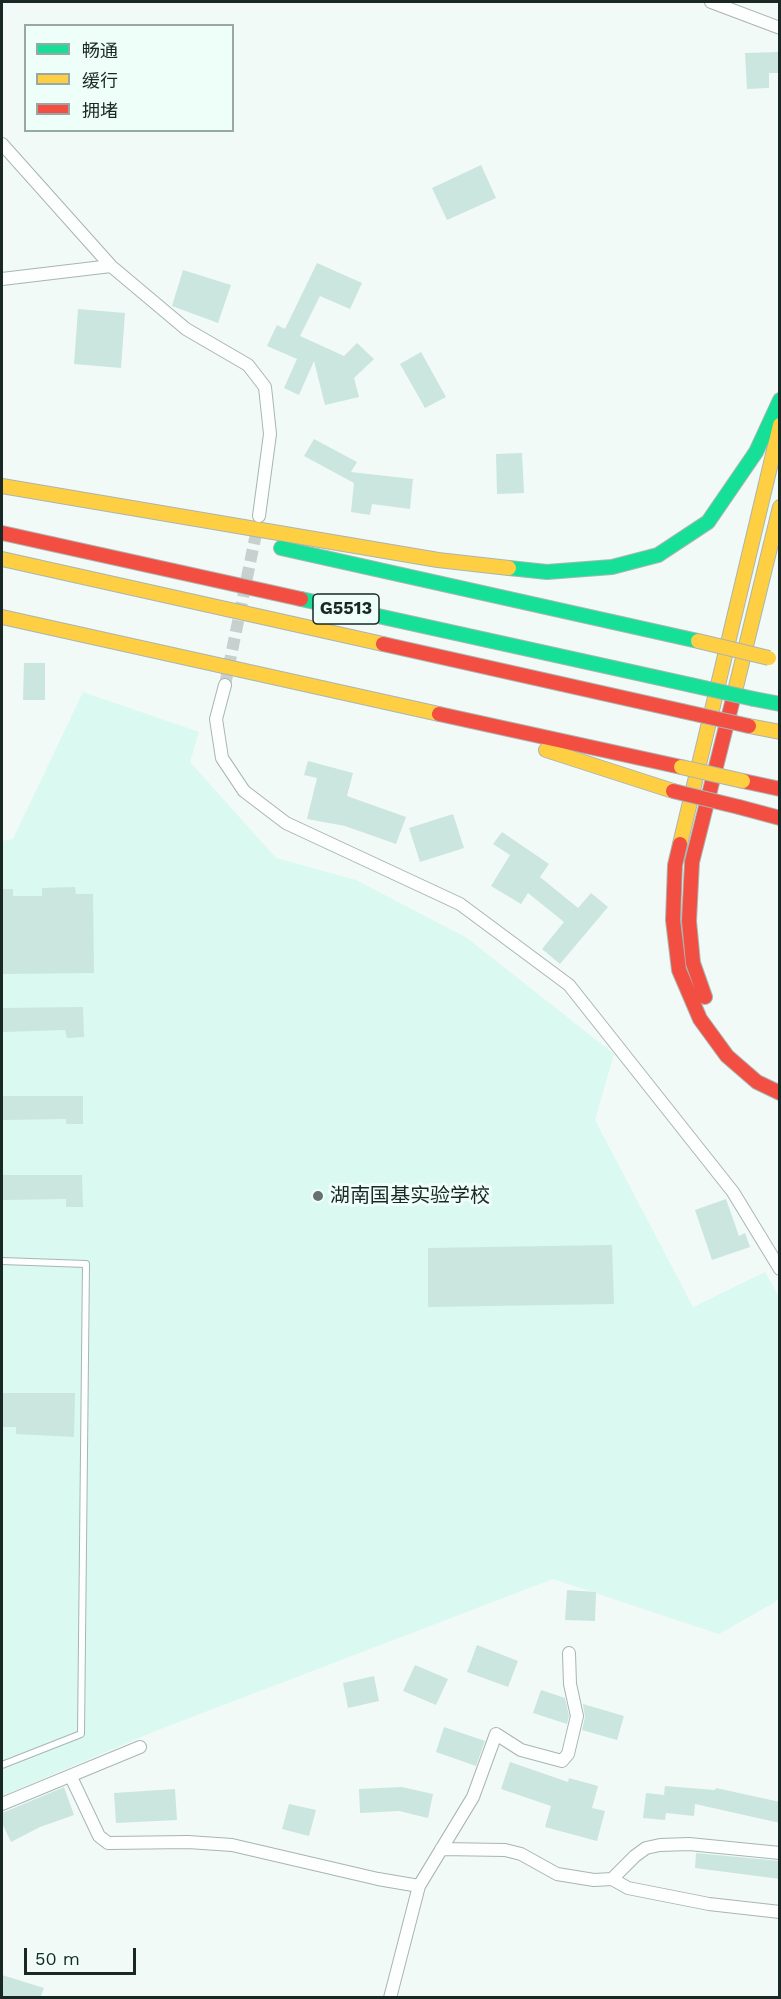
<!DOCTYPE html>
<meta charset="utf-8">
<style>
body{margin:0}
#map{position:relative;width:781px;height:1999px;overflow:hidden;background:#f2faf8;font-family:"Work Sans","Noto Sans SC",sans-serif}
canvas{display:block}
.frame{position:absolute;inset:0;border:3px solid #192824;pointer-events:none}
.legend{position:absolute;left:24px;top:24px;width:210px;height:108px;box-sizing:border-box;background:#eefef9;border:2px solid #99a8a4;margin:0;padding:8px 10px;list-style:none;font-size:18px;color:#192824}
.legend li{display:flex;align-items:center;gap:12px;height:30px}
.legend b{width:30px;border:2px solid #99a8a4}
.scale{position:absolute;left:24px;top:1948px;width:112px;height:27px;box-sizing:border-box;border:3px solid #192824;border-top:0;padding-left:8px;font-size:18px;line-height:21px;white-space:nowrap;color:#192824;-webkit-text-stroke:4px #eefef9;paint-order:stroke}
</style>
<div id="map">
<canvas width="781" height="1999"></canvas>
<div class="frame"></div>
<ul class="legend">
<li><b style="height:8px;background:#16e098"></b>畅通</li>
<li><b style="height:8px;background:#ffcf43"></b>缓行</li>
<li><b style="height:8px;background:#f24e42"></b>拥堵</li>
</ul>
<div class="scale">50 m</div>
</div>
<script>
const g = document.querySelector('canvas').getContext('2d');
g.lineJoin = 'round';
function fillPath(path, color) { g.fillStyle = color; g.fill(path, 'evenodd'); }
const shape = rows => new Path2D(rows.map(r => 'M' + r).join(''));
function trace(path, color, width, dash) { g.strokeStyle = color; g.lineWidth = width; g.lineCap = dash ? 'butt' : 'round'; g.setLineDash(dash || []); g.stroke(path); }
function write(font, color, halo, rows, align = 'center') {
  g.font = font + ' "Work Sans","Noto Sans SC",sans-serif'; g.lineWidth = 6; g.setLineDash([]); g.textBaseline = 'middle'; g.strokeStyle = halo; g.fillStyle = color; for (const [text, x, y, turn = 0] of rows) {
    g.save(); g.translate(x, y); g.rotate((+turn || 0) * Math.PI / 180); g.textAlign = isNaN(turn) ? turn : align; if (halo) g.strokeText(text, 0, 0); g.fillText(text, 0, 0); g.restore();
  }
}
fillPath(shape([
 [83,692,199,732,190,762,276,858,356,880,467,938,614,1054,595,1120,693,1307,765,1272,779,1297,779,1598,775,1602,719,1634,553,1579,158,1730,2,1796,2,841,13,839]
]), '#daf9f0');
fillPath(shape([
 [780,52,780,73,769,73,769,88,747,89,745,53],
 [481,165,496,198,447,220,432,188],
 [317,263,362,283,350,309,320,296,300,336,344,356,357,343,374,359,354,378,359,397,325,405,314,361,299,395,284,388,297,359,267,346,277,325,285,329],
 [183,270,231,285,218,323,172,306],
 [78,309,125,313,121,368,74,364],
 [421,352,446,397,425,408,400,364],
 [314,439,357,462,351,472,413,479,410,509,372,504,370,515,351,512,354,483,304,456],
 [522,453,524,493,497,494,496,454],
 [24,663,45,663,45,700,23,700],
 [308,761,353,773,347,796,406,817,396,844,345,826,307,819,317,778,304,775],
 [453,814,464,848,420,862,409,828],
 [502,832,549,864,540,877,578,908,591,893,608,907,560,964,542,949,564,922,528,893,521,904,491,886,510,855,493,844],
 [75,887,76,894,93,894,94,973,2,974,2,889,13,889,13,896,42,896,42,888],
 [83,1007,84,1037,67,1038,65,1030,2,1032,2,1008],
 [2,1096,83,1096,83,1124,66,1124,66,1119,2,1120],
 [2,1175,82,1175,83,1207,66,1207,66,1199,2,1200],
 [726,1199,739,1236,745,1233,750,1247,712,1260,695,1210],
 [612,1245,614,1304,428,1307,428,1248],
 [2,1393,75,1393,74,1437,16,1434,16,1427,2,1427],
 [567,1590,596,1592,595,1621,565,1620],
 [477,1645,518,1661,508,1687,467,1672],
 [415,1665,448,1679,436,1705,403,1691],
 [374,1676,379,1701,348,1708,343,1683],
 [541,1690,565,1698,569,1716,567,1724,533,1713],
 [583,1704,624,1716,617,1740,582,1730,585,1717],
 [444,1727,485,1741,476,1766,436,1752],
 [510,1762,568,1782,569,1778,598,1786,592,1808,605,1811,597,1841,545,1827,551,1806,501,1789],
 [665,1786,715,1790,716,1788,780,1802,780,1823,695,1804,694,1816,666,1813,665,1820,643,1818,646,1793,664,1795],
 [64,1787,74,1815,40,1827,11,1842,2,1823,2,1813],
 [402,1787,433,1794,428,1818,399,1811,360,1813,359,1789],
 [175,1789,177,1820,116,1823,114,1793],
 [289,1804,316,1810,309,1836,282,1829],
 [696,1853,780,1861,780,1879,695,1868],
 [2,1975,44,1988,40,1998,2,1998]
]), '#cae6df');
trace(shape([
 [225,685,258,524]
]), '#c7d0ce', 12, [12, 6]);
const lane = shape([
 [2,1261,86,1264,81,1734,2,1765]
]);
const street = shape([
 [711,2,780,28],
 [2,144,111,266,186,329,248,365,265,387,270,434,259,516],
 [2,279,111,266],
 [225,685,216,719,222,758,244,791,286,823,460,904,569,985,733,1192,780,1269],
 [71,1777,99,1836,108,1843,188,1842,232,1845,378,1879,419,1886],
 [2,1804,140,1747],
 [441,1849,505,1850,521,1854,557,1874,594,1880,612,1879,635,1856,646,1848,660,1845,689,1844,780,1853],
 [612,1879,628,1888,709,1904,780,1912],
 [390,1998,419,1886,473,1797,496,1734,521,1750,562,1761,568,1754,577,1716,570,1684,569,1653]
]);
const fast = shape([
 [281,548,698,641],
 [509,568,547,572,612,567,658,555,708,522,756,452,780,400],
 [301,599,691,685],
 [754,699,780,704]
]);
const slow = shape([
 [2,486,438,560,509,568],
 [2,559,383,644],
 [2,617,439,714],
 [734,695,780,507],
 [749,726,780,732],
 [546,750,673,791],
 [680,844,780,425]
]);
const jam = shape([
 [2,533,301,599],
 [383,644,682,711],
 [439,714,681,767],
 [743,781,780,789],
 [739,807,780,818],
 [680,844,675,865,673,920,679,970,700,1019,727,1056,757,1082,780,1093],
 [705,997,693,963,689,921,692,862,734,695]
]);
trace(lane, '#a9b5b2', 8);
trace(street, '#a9b5b2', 14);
trace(fast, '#a9b5b2', 16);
trace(slow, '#a9b5b2', 16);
trace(jam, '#a9b5b2', 16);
trace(lane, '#fdfefe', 6);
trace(street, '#fdfefe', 12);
trace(fast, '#16e098', 14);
trace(slow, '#ffcf43', 14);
trace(jam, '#f24e42', 14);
const fastBridge = shape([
 [691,685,754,699]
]);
const slowBridge = shape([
 [698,641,769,658],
 [681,767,743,781]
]);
const jamBridge = shape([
 [682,711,749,726],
 [673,791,739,807]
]);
trace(fastBridge, '#a9b5b2', 16, []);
trace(slowBridge, '#a9b5b2', 16, []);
trace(jamBridge, '#a9b5b2', 16, []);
trace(fastBridge, '#16e098', 14);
trace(slowBridge, '#ffcf43', 14);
trace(jamBridge, '#f24e42', 14);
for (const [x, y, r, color] of [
 [318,1196,6,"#65726e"]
]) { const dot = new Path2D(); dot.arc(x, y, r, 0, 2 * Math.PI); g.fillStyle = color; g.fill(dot); trace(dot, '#eefef9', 2); }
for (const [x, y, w] of [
 [346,609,66]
]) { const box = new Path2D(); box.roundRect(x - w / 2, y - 15, w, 30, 4.5); g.fillStyle = '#eefef9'; g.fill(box); trace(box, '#192824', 1.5); }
write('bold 18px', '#192824', null, [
 ["G5513",346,609]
]);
write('20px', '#192824', '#eefef9', [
 ["湖南国基实验学校",330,1196]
], 'left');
</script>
